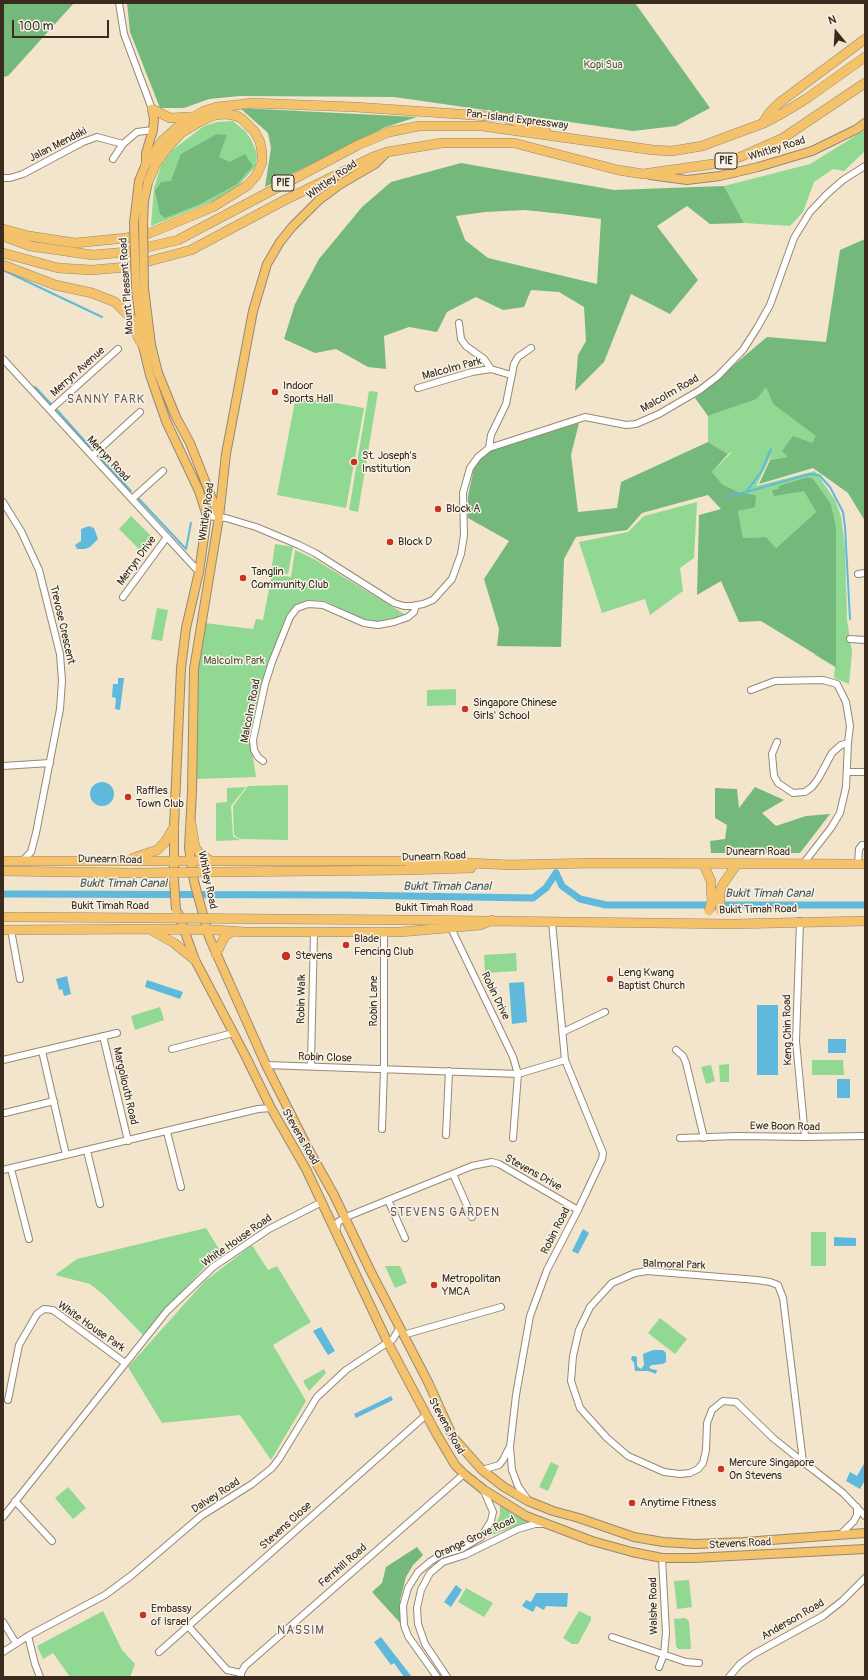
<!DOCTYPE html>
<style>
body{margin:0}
#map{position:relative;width:868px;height:1680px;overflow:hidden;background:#f2e5cc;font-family:Pangolin,sans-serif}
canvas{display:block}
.frame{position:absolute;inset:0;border:4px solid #3b2a1e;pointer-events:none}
.north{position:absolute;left:816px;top:12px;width:40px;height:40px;-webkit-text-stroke:3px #f7f3e8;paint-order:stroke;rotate:342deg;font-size:11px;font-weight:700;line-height:16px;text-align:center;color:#3b2a1e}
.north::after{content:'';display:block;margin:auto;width:14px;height:18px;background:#3b2a1e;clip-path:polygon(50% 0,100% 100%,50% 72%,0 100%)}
.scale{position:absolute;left:12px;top:20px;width:97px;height:18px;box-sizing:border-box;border:2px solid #3b2a1e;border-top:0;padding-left:5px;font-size:12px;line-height:14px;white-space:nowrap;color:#3b2a1e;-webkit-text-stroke:3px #f7f3e8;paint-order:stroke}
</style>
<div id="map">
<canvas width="868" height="1680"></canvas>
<div class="frame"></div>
<div class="north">N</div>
<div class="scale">100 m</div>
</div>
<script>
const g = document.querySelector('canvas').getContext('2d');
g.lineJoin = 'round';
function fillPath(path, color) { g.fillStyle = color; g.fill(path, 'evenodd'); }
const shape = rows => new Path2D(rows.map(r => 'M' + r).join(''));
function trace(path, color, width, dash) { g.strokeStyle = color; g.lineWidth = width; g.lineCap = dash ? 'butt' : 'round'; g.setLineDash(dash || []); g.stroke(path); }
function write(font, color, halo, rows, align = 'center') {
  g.font = font + ' Pangolin,sans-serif'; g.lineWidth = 3; g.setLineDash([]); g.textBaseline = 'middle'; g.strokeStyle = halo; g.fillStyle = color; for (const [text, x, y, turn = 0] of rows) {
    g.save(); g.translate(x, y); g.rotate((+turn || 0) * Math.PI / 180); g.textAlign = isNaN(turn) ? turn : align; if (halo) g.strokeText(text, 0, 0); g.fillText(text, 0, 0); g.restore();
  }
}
fillPath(shape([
 [233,121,245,131,251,139,257,154,256,166,238,186,216,200,151,226,154,188,161,166,171,151,204,126,217,122],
 [865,130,865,151,844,171,833,169,814,182,803,212,790,226,744,223,724,186,810,164],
 [766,386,773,404,817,436,812,443,788,457,770,460,771,456,756,486,815,471,835,500,841,516,845,548,847,620,852,652,849,684,834,678,835,667,815,655,836,541,836,526,831,504,812,479,778,486,779,489,804,490,816,512,776,548,766,537,743,538,738,511,756,495,738,492,722,484,712,472,733,451,728,454,708,442,708,416,757,399],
 [369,391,378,392,358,512,349,510],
 [296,396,364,408,346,508,277,495],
 [697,502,694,558,680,568,683,591,650,615,645,599,602,613,579,542,628,532,644,516],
 [131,516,154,539,141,551,119,529],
 [275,544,293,547,288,574,271,572],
 [295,550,314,559,406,615,394,619,378,621,365,620,325,601,307,600,295,605,288,614,277,643,250,740,256,777,196,779,198,670,205,623,253,629,256,619,263,620,272,574,291,577],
 [157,608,168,610,162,641,151,639],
 [456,689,456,705,427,706,427,690],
 [288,785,288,840,240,839,234,835,233,806,248,786],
 [246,787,231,806,233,836,240,840,216,841,216,803,227,802,227,788],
 [516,953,517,971,485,973,484,955],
 [160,1007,164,1020,135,1030,131,1016],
 [812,1060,843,1060,844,1075,812,1075],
 [729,1064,729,1082,720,1082,719,1065],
 [711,1065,715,1081,706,1084,701,1067],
 [206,1228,222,1254,205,1267,143,1335,104,1295,90,1284,55,1275,77,1259],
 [811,1232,826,1232,826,1266,811,1266],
 [252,1245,268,1270,277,1266,311,1322,273,1345,306,1401,271,1460,240,1415,162,1423,128,1367,205,1281],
 [385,1266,400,1266,407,1283,395,1288],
 [660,1318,687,1339,675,1354,648,1333],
 [324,1369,326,1373,309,1391,303,1381],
 [551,1462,559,1466,548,1491,539,1487],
 [68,1487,86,1508,73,1519,55,1498],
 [500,1505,530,1521,481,1539,495,1525,500,1515],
 [689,1580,692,1607,677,1609,674,1581],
 [466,1588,493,1603,484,1617,458,1602],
 [103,1611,122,1650,135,1664,130,1677,70,1677,53,1653,43,1659,37,1646],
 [579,1611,591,1617,591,1620,578,1644,572,1644,563,1638],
 [685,1618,689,1621,691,1649,678,1649,676,1646,674,1619]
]), '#91d892');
fillPath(shape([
 [3,3,74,3,8,76,3,77],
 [127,3,635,3,710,108,676,126,633,131,394,97,240,96,209,99,184,108,160,108,130,32],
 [240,108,417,117,386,127,265,187,271,148,268,133],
 [217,134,227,135,219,157,230,162,245,154,253,166,237,184,200,204,165,218,160,214,155,191,161,182,171,181,181,154],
 [461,163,614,190,724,186,744,223,710,224,687,206,657,226,698,280,670,314,631,294,604,362,575,391,578,355,586,341,584,307,559,292,531,290,524,307,503,310,476,297,447,312,437,332,409,327,384,336,386,369,368,367,336,349,315,353,284,339,295,304,319,259,362,207,391,182],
 [525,210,563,214,601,219,597,284,488,258,465,240,456,216,485,212],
 [865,239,865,521,848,493,813,468,759,484,770,460,788,457,782,451,793,436,812,443,816,436,773,404,766,387,757,399,708,416,695,398,767,337,826,342,840,250],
 [579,423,571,455,578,512,617,508,621,482,708,442,728,454,712,472,722,484,738,492,756,495,755,507,738,511,743,538,766,537,776,548,816,512,804,491,774,496,772,490,779,489,778,486,808,477,813,479,831,504,836,526,836,667,761,621,739,622,721,581,697,595,699,515,721,509,708,495,642,513,627,530,576,537,564,559,561,647,497,646,499,629,484,579,509,541,468,518,468,496,474,468,481,458,491,450],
 [755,787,784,800,762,813,776,826,806,816,830,814,800,853,711,853,710,841,725,839,727,825,715,818,715,788,737,789,739,808],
 [417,1547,423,1555,413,1565,406,1577,400,1600,402,1625,372,1592,382,1583,386,1567]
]), '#74b87c');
fillPath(shape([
 [89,526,94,528,98,539,90,547,85,549,77,549,75,545,81,541,81,529],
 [118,678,124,678,120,710,115,709,116,698,112,697,113,684,118,684],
 '90 794a12 12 0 1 1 24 0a12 12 0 1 1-24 0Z',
 [67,976,71,994,64,996,62,989,59,990,56,979],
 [147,980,183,992,180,999,145,987],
 [524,982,527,1022,512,1024,509,983],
 [757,1005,778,1005,778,1075,757,1075],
 [828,1039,846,1039,846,1053,828,1053],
 [837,1079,850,1079,850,1098,837,1098],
 [583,1229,589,1233,578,1254,572,1251],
 [834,1237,856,1238,856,1246,834,1246],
 [321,1327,335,1351,328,1355,313,1331],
 [653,1350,663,1350,666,1353,666,1362,663,1364,652,1365,649,1367,651,1369,657,1370,656,1374,648,1371,635,1371,634,1363,631,1359,632,1356,634,1356,637,1357,637,1366,641,1369,644,1365,643,1354],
 [391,1396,393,1400,356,1418,354,1414],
 [865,1462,865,1480,860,1489,846,1481,850,1472,857,1476],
 [456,1585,462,1590,451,1607,444,1602],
 [536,1593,568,1593,567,1607,546,1606,544,1610,536,1606,533,1612,522,1606,526,1600,531,1602],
 [381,1637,412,1677,404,1677,394,1663,391,1665,374,1642]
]), '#5eb9dc');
trace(shape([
 [3,270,102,317],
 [35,387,51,404],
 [57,410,90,447],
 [99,457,131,491],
 [747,491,761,472,771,449],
 [728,497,810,474,819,475,830,487,843,512,845,527,850,619],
 [139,499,186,549],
 [186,549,191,523]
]), '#5eb9dc', 2);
trace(shape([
 [556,873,562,886,580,899,606,905,865,905],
 [3,894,343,895,533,898,546,888,556,873]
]), '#5eb9dc', 7);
const minor = shape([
 [119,3,124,34,152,109],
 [113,159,123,144,137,132,153,130],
 [3,178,10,178,23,174,83,142,97,137,123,144],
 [459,323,461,339,466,346,484,359,491,369],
 [3,359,199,572],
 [418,388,472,372,491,369,511,375],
 [50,410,118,349],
 [489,448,491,435,506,404,514,364,518,357,531,348],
 [92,456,140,412],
 [132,499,163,471],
 [3,502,21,531,39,570,60,654,62,681,60,709,36,833,31,852,22,861],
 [207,516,226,518,256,527,299,545,315,553,394,603,404,606,412,606,423,604,433,600,452,579,461,554,464,535,463,493,470,468,478,457,489,448,585,417,626,425,636,424,659,414,700,390,718,376,743,350,757,328,770,305,794,238,810,212,827,194,843,180,865,166],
 [858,574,865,573],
 [123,597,167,537],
 [850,639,865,640],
 [751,690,775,681,823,680,837,684,846,702,850,726,848,743,846,787,840,813,831,828,803,864],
 [777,742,772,754,774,776,778,783,793,793,805,792,812,787,818,779,832,753,841,745,848,743],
 [263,761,258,757,254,750,253,740,265,684,272,662,290,617,297,608,308,604,323,605,364,623,378,625,394,622,408,617,414,612,416,605],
 [3,766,50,763],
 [849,772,865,772],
 [858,864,859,849,862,845,865,845],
 [800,921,796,1041,805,1137],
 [451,928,513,1057,518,1074,513,1138],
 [11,930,20,979],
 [563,1032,605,1012],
 [103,1036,128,1141],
 [172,1049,233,1033],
 [676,1050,683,1056,686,1063,704,1138],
 [42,1051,66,1155],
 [3,1060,117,1033],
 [266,1065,518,1074,565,1060],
 [312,1066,311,1063,314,932],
 [5,1113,54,1101],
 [382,1129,384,1070,384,932],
 [167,1132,181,1187],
 [446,1135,449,1071],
 [680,1138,737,1136,805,1137,865,1136],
 [87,1151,100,1204],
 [11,1169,29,1239],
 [3,1170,258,1109,271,1108],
 [453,1174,472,1217],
 [388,1200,405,1238],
 [336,1231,338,1222,346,1217,472,1166,492,1162,499,1164,578,1210],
 [403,1335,501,1307],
 [8,1400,19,1345,37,1314,44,1309,53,1310,125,1363],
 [803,1462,783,1298,778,1285,770,1282,757,1280,647,1271,635,1273,612,1283,590,1307,579,1330,573,1356,571,1381,580,1408,607,1438,628,1456,664,1472,680,1474,690,1473,698,1469,703,1463,706,1450,707,1423,712,1410,723,1401,736,1402,773,1438,803,1462,815,1471,843,1493,865,1516],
 [482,1470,499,1465,503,1460,509,1448],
 [528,1500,518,1486,512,1470,510,1447,516,1395,530,1316,547,1270,578,1210,602,1159,603,1153,565,1060,552,922],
 [15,1501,52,1541],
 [3,1517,167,1311,213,1267,269,1229,322,1202],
 [840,1535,854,1521,857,1515,857,1507],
 [3,1622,16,1643],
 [189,1627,227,1670,241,1673],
 [28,1636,35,1664,40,1677],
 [612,1637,686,1662,699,1663],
 [3,1652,28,1636,105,1595,132,1575,201,1516,252,1484,272,1468,279,1459,317,1397,346,1370,393,1339,400,1327],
 [159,1652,426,1415],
 [659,1667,664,1654,666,1633,662,1558],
 [241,1677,241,1673,245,1666,464,1474],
 [437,1677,408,1636,404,1625,403,1606,408,1588,418,1572,431,1561,441,1555,461,1549,481,1537,491,1521,493,1512,484,1491],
 [447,1677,425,1644,418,1624,417,1608,421,1590,430,1573,443,1562,465,1555,518,1529,535,1524,544,1524],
 [729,1677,740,1664,754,1654,823,1616,842,1601,865,1578]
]);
const major = shape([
 [387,152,375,164,339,185,319,200,292,227,280,242,267,264,253,311,226,454,219,517,194,669,192,792,189,848,194,881,209,937,266,1065,310,1152,334,1195,370,1270,428,1382,453,1437,482,1470,504,1487,528,1501,553,1511,579,1518,634,1537,663,1542,695,1544,744,1542,865,1533],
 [650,175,687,180,720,176,758,167,812,151,857,129,865,123],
 [143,222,144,201,148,182],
 [134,223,139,181,146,164,146,153,153,130,154,119,152,109],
 [136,288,143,346,150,375,166,421,199,491,207,516,199,572,186,628,181,668,174,827,174,878],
 [144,288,151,345,158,373,176,417,190,443,218,514],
 [178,913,195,960,245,1055,271,1108,306,1169,388,1343,436,1433,455,1465,464,1474,484,1490,526,1516,592,1541,632,1552,662,1558,693,1558,865,1549]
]);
const highway = shape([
 [152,109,170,118,188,117],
 [764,121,770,112,779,103,865,39],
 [146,164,162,141,181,124,204,111,217,107,236,105,252,103,355,107,502,117,546,131],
 [3,229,29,236,75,243,126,238,150,233,213,207,248,185,256,176,262,163,262,153,260,142,255,132,242,119,237,116,226,114,215,115,201,121,181,133,167,148,156,164,148,182],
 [3,236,30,246,93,255,127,252,178,240,358,145,389,132,419,126,482,126,653,150,672,151,702,146,764,123,783,113,806,99,865,57],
 [3,253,58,268,92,270,127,267,191,250,283,201,373,157,387,152,442,143,514,143,618,170,643,174,713,164,740,157,783,138,865,83],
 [3,265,55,285,92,293,115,302,131,318,138,337,143,346],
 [191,823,195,847,200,854,211,861],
 [133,858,157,850,165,842,174,827],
 [3,861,429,861,511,865],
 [703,863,711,881,711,890],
 [506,865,594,863,865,864],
 [406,870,471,868],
 [3,871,131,873],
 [720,891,723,884,737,864],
 [3,917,23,917],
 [409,920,733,924,865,921],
 [3,930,150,929,215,930,245,932,400,932,481,925,492,920],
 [153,931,174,943,195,960],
 [216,954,225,936,234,931]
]);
trace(minor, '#968875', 8);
trace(major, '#968875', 10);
trace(highway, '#968875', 10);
trace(minor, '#fff', 6);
trace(major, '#f4c26a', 8);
trace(highway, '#f4c26a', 9);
const majorBridge = shape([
 [143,222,144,288],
 [134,223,136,288],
 [174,880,176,910]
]);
const highwayBridge = shape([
 [131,873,406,870],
 [720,910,720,891],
 [709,911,712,900,711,890],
 [23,917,409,920]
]);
trace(majorBridge, '#968875', 10, []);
trace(highwayBridge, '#968875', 10, []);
trace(majorBridge, '#f4c26a', 8);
trace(highwayBridge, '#f4c26a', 9);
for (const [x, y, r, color] of [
 [275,392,4,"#c8321e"],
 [354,462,4,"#c8321e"],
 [438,509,4,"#c8321e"],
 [390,542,4,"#c8321e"],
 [243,578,4,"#c8321e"],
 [465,709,4,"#c8321e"],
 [128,797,4,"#c8321e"],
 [346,945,4,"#c8321e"],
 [286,956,5,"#c8321e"],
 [610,979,4,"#c8321e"],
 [434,1285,4,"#c8321e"],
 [721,1469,4,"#c8321e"],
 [632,1503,4,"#c8321e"],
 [143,1615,4,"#c8321e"]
]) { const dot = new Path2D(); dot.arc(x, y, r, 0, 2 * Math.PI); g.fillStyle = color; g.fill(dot); trace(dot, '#f7f3e8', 1.5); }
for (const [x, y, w] of [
 [726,161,22],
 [283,183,22]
]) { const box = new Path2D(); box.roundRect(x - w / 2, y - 8, w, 16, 3); g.fillStyle = '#f7f3e8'; g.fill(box); trace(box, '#3b2a1e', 1); }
write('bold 10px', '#3b2a1e', null, [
 ["PIE",726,161],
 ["PIE",283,183]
]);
write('11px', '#50563b', '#f7f3e8', [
 ["Kopi Sua",603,65],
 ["Malcolm Park",234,661]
]);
write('11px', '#3b2a1e', '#f7f3e8', [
 ["Pan-Island Expressway",517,120,7],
 ["Jalan Mendaki",58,145,-27],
 ["Whitley Road",777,149,-17],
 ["Whitley Road",332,180,-35],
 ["Mount Pleasant Road",127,286,-94],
 ["Malcolm Park",452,369,-15],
 ["Merryn Avenue",78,372,-42],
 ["Malcolm Road",670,394,-30],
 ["Merryn Road",108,459,47],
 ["Whitley Road",207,512,-82],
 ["Merryn Drive",137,561,-54],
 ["Trevose Crescent",62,625,77],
 ["Malcolm Road",251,711,-79],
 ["Dunearn Road",758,852],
 ["Dunearn Road",434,857,-2],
 ["Dunearn Road",110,860,1],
 ["Whitley Road",207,880,78],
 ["Bukit Timah Road",110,906],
 ["Bukit Timah Road",434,908],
 ["Bukit Timah Road",758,910,-1],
 ["Robin Drive",495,996,64],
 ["Robin Walk",302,999,-89],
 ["Robin Lane",374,1001,-90],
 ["Keng Chin Road",788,1030,-91],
 ["Robin Close",325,1058,2],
 ["Margoliouth Road",125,1086,77],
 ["Ewe Boon Road",785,1127,1],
 ["Stevens Road",300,1137,60],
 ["Stevens Drive",533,1173,29],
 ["Robin Road",556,1231,-63],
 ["White House Road",237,1241,-35],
 ["Balmoral Park",674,1265,2],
 ["White House Park",91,1327,35],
 ["Stevens Road",446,1426,61],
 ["Dalvey Road",216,1496,-33],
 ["Stevens Close",286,1526,-42],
 ["Orange Grove Road",475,1538,-25],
 ["Stevens Road",740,1544,-3],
 ["Fernhill Road",343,1566,-41],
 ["Walshe Road",654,1606,-91],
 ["Anderson Road",793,1620,-30]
]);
write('11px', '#3b2a1e', '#f7f3e8', [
 ["Indoor",283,386],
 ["Sports Hall",283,399],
 ["St. Joseph's",362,456],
 ["Institution",362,469],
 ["Block A",446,509],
 ["Block D",398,542],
 ["Tanglin",251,572],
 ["Community Club",251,585],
 ["Singapore Chinese",473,703],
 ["Girls' School",473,716],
 ["Raffles",136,791],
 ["Town Club",136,804],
 ["Blade",354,939],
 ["Fencing Club",354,952],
 ["Stevens",295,956],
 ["Leng Kwang",618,973],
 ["Baptist Church",618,986],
 ["Metropolitan",442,1279],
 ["YMCA",442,1292],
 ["Mercure Singapore",729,1463],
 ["On Stevens",729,1476],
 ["Anytime Fitness",640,1503],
 ["Embassy",151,1609],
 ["of Israel",151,1622]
], 'left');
g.letterSpacing = '1px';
write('12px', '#6f595d', '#f7f3e8', [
 ["SANNY PARK",106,400],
 ["STEVENS GARDEN",445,1213],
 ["NASSIM",301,1631]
]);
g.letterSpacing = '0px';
write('italic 12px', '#465557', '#f7f3e8', [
 ["Bukit Timah Canal",123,884],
 ["Bukit Timah Canal",447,887],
 ["Bukit Timah Canal",769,894]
]);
</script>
